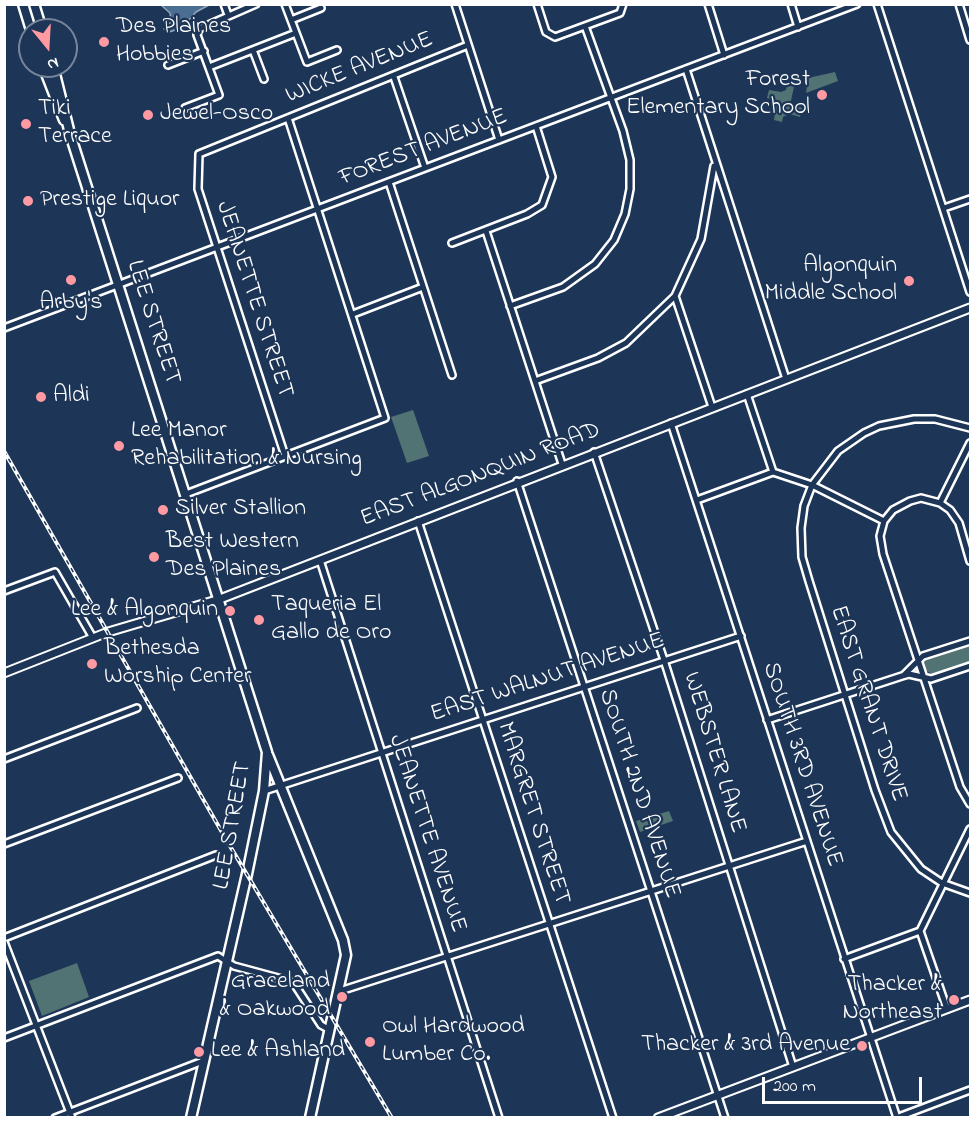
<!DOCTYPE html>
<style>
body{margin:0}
#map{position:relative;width:975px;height:1122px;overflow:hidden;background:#1d3557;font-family:"Indie Flower",sans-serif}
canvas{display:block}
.frame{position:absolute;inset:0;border:6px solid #fff;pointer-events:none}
.north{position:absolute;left:18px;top:18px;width:60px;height:60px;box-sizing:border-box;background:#1d3557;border:2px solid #77869a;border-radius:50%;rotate:162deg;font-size:16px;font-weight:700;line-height:24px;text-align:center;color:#fff}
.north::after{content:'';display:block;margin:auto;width:21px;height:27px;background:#ff9aa2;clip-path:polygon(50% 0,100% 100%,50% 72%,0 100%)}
.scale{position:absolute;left:762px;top:1077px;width:160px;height:27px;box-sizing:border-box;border:3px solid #fff;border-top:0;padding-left:8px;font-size:18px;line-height:21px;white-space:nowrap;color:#fff;-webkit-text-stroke:4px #1d3557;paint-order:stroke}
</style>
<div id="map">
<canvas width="975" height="1122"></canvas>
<div class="frame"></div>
<div class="north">N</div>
<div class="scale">200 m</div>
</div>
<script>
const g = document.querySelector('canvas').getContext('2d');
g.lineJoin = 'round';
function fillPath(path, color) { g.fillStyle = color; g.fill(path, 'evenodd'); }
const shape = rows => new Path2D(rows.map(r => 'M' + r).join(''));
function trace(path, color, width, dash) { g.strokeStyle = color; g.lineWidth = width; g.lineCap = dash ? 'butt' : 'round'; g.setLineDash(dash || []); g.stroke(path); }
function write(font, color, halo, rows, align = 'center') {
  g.font = font + ' "Indie Flower",sans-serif'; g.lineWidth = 4.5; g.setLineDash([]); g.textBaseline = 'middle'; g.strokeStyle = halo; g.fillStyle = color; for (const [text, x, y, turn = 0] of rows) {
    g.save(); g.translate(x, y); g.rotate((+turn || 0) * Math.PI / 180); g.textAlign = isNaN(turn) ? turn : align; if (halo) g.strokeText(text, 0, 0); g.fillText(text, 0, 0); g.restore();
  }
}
fillPath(shape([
 [835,72,838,81,806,93,808,78],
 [787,85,794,87,790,105,802,108,800,117,789,114,783,117,782,122,774,120,777,101,767,98,769,90,781,92,786,90],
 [413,410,429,456,407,463,391,417],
 [970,644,970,662,932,674,925,670,924,662,928,657],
 [669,811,673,821,640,832,636,821],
 [77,963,89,997,42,1016,29,981]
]), '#527373');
const water = shape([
 [161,5,209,5,196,12,182,28,169,32,164,29,171,22,170,13,161,5]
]);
fillPath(water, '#4a6d91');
trace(water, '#92a7bd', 1.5);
const street = shape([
 [224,4,228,15],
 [285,4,307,62,337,50],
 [455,4,499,140],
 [537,4,546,32,555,37,620,13,623,4],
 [708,4,724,55],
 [791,4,798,27],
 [877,4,970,292],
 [959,4,970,40],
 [291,20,321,8],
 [253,50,264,79],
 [168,65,204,51],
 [209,67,296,33],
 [686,69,786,379],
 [394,77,425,168],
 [185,108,219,95,197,35,199,29,256,4],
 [389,182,452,375],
 [944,208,970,199],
 [486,231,562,464],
 [452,243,527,214,542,205,552,177,536,126],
 [675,296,712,407],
 [510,306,563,287,595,264,614,240,625,214,630,189,630,160,623,131,585,26],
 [353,314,423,287],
 [4,328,857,4],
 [535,381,598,358,626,343,675,296,701,239,714,166],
 [747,394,773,472],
 [671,423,897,1118],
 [970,428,935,419,914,419,879,426,864,433,838,451,812,485,804,506,801,528,802,557,809,581,875,790,891,832,921,869,942,883,970,893],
 [594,452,664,660,793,1067],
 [285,456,198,189,199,154,468,45],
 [773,472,812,485,884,521],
 [517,481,725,1118],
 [186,494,385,418,288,118],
 [697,500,773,472],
 [940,503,970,443],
 [418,521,613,1118],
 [320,560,499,1118],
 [970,561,959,523,950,510,940,503,921,498,910,501,893,510,884,521,880,536,883,554,960,787,970,804],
 [4,591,55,572,93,638],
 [904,675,923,656,970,641],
 [767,720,902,676,909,674,931,679,970,666],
 [4,759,137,708],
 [264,791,741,636],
 [4,844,178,778],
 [4,938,216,855],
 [4,942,72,1118],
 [844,959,920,931],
 [340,991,807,841],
 [947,1009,920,931,970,829],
 [4,1038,218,956,234,966,293,982,321,1025,330,1030],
 [55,1118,203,1061],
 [896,1118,970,1090]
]);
const secondary = shape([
 [4,673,108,632,220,599,970,308],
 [658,1118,970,1000]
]);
const primary = shape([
 [23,4,31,30],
 [34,4,42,30],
 [43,66,64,120],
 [53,66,70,134,267,752,264,791,247,874,191,1118],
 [268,755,343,940,346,955,310,1118]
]);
trace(street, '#fff', 10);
trace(secondary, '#fff', 11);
trace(primary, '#fff', 13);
trace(street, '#1d3557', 5);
trace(secondary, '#1d3557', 7);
trace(primary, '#1d3557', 8);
const rail = shape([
 [4,451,227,841,392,1118]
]);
trace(rail, '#fff', 4);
trace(rail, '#1d3557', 1.5, [4.5]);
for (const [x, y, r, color] of [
 [104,42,6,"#ff9aa2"],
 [822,95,6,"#ff9aa2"],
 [148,115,6,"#ff9aa2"],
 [26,124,6,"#ff9aa2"],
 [28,201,6,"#ff9aa2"],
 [71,280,6,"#ff9aa2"],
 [909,281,6,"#ff9aa2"],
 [41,397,6,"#ff9aa2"],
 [119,446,6,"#ff9aa2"],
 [163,510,6,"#ff9aa2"],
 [154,557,6,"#ff9aa2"],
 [230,611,6,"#ff9aa2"],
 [259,620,6,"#ff9aa2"],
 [92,664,6,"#ff9aa2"],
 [342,997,6,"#ff9aa2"],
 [954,1000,6,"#ff9aa2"],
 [370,1042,6,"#ff9aa2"],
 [862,1046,6,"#ff9aa2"],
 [199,1052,6,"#ff9aa2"]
]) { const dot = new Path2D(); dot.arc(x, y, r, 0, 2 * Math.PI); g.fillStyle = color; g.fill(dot); trace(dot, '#1d3557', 2); }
write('24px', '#fff', '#1d3557', [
 ["Des Plaines",116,28],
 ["Hobbies",116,56],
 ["Forest",810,81,"right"],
 ["Elementary School",810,109,"right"],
 ["Tiki",38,110],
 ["Terrace",38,138],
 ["Jewel-Osco",160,115],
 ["Prestige Liquor",40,201],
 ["Algonquin",897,267,"right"],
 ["Middle School",897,295,"right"],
 ["Arby's",71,304,"center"],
 ["Aldi",53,397],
 ["Lee Manor",131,432],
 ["Rehabilitation & Nursing",131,460],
 ["Silver Stallion",175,510],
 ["Best Western",166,543],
 ["Des Plaines",166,571],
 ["Taqueria El",271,606],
 ["Gallo de Oro",271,634],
 ["Lee & Algonquin",218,611,"right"],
 ["Bethesda",104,650],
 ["Worship Center",104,678],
 ["Graceland",330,983,"right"],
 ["& Oakwood",330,1011,"right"],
 ["Thacker &",942,986,"right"],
 ["Northeast",942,1014,"right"],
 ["Owl Hardwood",382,1028],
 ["Lumber Co.",382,1056],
 ["Thacker & 3rd Avenue",850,1046,"right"],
 ["Lee & Ashland",211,1052]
], 'left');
write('24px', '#fff', '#1d3557', [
 ["WICKE AVENUE",360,69,-22],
 ["FOREST AVENUE",424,149,-21],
 ["JEANETTE STREET",253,300,72],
 ["LEE STREET",152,323,72],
 ["EAST ALGONQUIN ROAD",481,476,-21],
 ["EAST WALNUT AVENUE",548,679,-18],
 ["EAST GRANT DRIVE",867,704,72],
 ["WEBSTER LANE",713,753,73],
 ["SOUTH 3RD AVENUE",801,765,72],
 ["SOUTH 2ND AVENUE",638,794,72],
 ["MARGRET STREET",532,814,72],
 ["LEE STREET",234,826,-80],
 ["JEANETTE AVENUE",426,834,72]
]);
</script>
